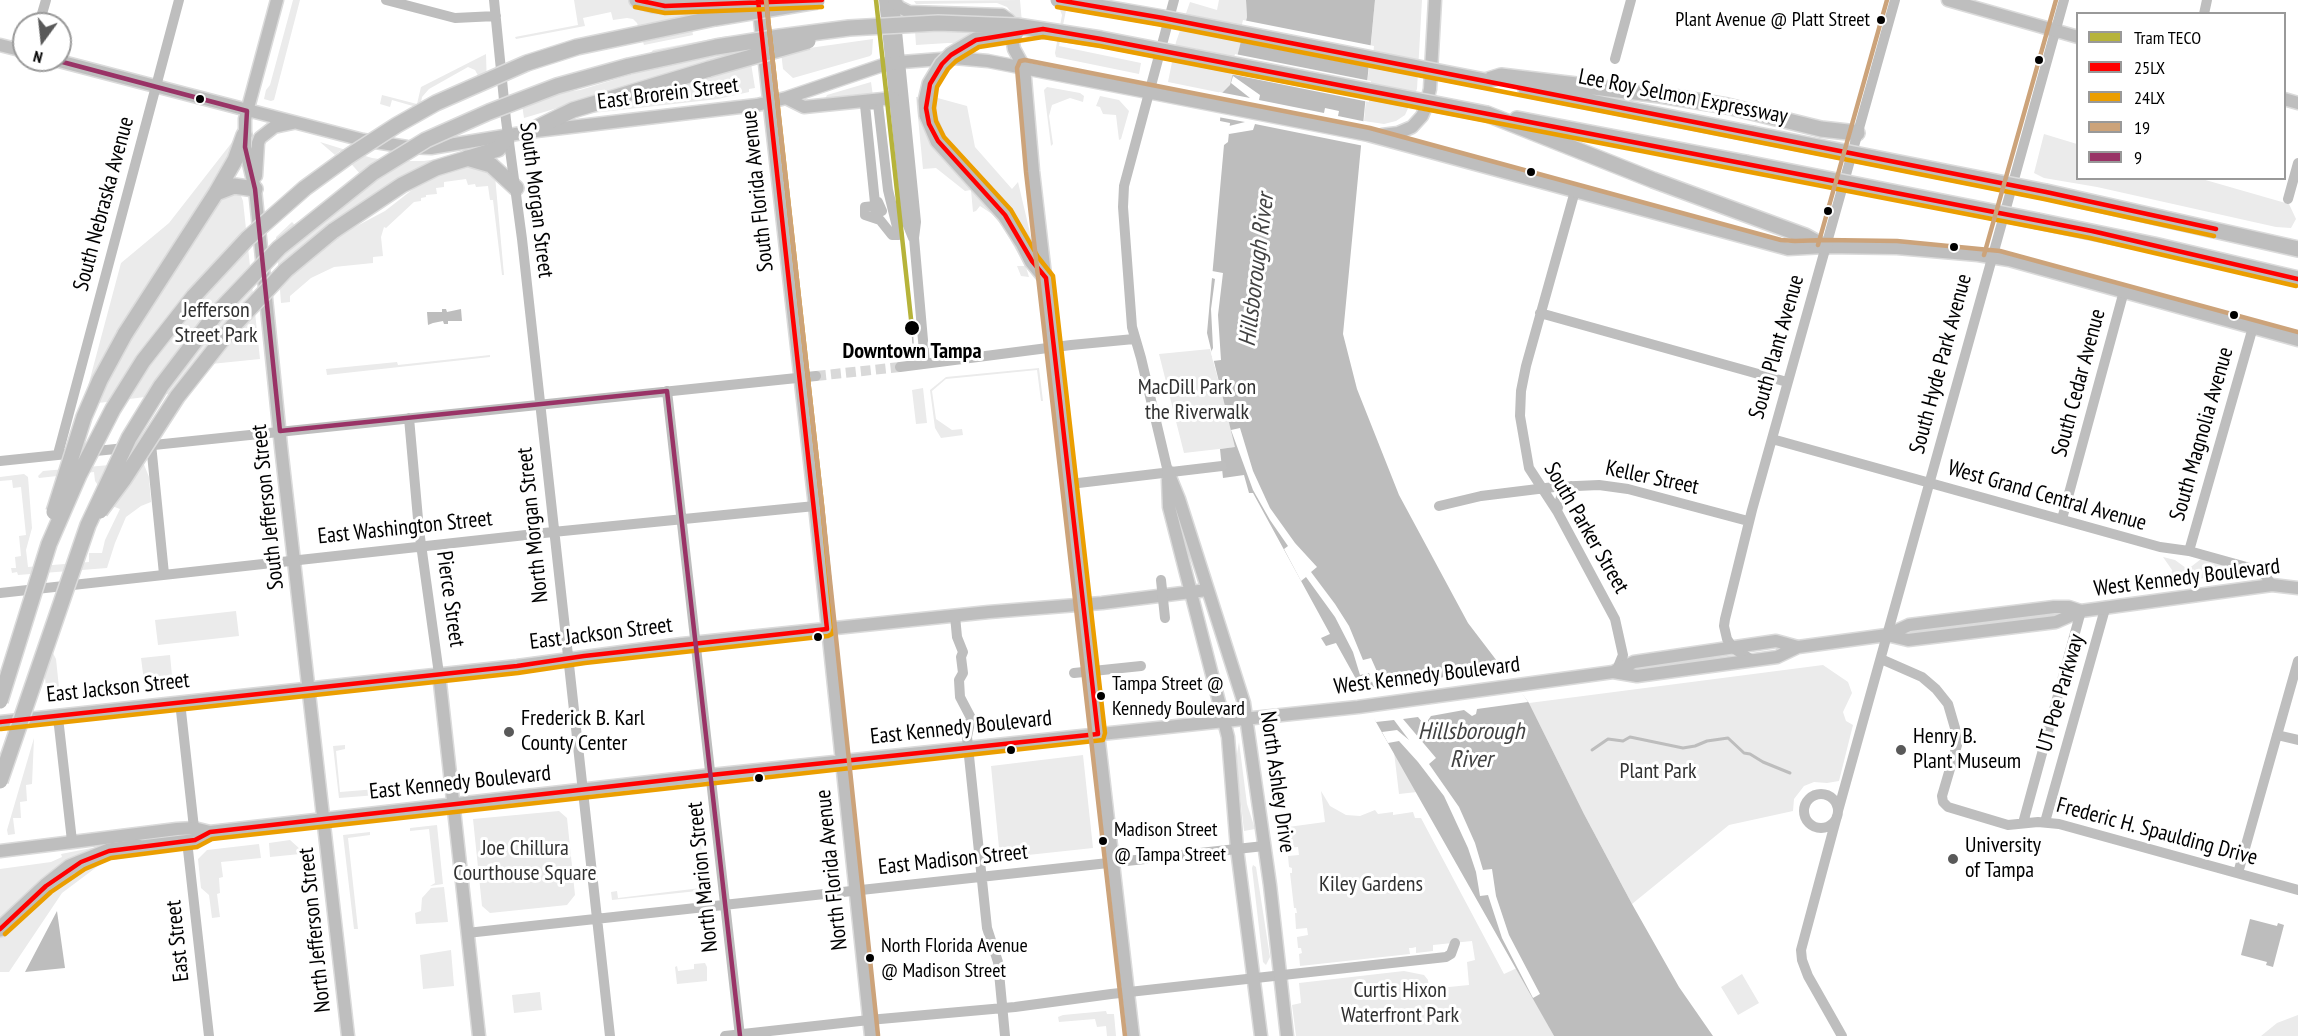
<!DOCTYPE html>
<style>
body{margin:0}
#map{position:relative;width:2298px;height:1036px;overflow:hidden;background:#fff;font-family:"PT Sans Narrow",sans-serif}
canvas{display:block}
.legend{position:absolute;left:2076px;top:12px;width:210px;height:168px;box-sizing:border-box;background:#fff;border:2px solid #999;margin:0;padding:8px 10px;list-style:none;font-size:18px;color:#000}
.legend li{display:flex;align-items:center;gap:12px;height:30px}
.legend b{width:30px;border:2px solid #999}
.north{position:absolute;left:12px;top:12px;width:60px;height:60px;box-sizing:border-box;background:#fff;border:2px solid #999;border-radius:50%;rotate:195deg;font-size:16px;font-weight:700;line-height:24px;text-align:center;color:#000}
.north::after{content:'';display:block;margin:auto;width:21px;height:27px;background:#595959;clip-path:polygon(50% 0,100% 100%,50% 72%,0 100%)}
</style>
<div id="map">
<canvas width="2298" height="1036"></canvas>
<ul class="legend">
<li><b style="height:8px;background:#b6b33a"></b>Tram TECO</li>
<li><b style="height:8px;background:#f00"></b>25LX</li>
<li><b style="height:8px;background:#eb9e00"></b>24LX</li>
<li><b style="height:8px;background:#cca37a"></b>19</li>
<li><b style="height:8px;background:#936"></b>9</li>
</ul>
<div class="north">N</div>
</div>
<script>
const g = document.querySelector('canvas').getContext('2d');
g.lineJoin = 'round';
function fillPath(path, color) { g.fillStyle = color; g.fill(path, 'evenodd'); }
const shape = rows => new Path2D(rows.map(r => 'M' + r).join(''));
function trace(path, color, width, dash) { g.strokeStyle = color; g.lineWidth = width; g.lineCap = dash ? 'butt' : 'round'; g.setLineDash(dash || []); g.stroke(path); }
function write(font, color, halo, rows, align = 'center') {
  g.font = font + ' "PT Sans Narrow",sans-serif'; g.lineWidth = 6; g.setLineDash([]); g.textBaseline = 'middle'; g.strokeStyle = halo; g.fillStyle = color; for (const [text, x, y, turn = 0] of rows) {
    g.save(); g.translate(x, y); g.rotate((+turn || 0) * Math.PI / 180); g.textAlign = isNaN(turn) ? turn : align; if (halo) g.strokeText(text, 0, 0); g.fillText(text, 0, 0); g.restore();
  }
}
fillPath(shape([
 [293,0,300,0,274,100,271,101,264,99,266,90,270,85],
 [574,0,687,0,693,35,644,45,637,23,633,19,627,18,613,20,611,12,583,18,585,26,516,39,515,37,578,25],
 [1020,0,1022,23,1019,23,1007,7,997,3,916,4,914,1],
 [1068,0,1059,46,1141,63,1139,74,1056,57,1055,53,1062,15,1057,2],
 [1219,0,1246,0,1247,17,1230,86,1222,93,1168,82,1176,42,1190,2,1217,10],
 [1375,0,1422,0,1417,89,1405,115,1396,121,1384,124,1364,121],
 [914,17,1008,38,1003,45,948,43,916,45],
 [727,36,736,47,748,45,755,88,749,89,749,92,718,99,584,114,581,101,524,118,521,98,580,90,633,74,653,50],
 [873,39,872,54,870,56,793,78,783,69,781,52],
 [486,54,487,88,483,85,475,70,468,67,429,89,422,97,420,108,392,100,390,107,380,104,382,95,417,104,421,87],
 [871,82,873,96,825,99,827,95],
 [1047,87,1080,93,1084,96,1083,102,1070,98,1052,105,1049,116,1053,144,1051,146,1044,90],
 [1100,96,1119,100,1129,111,1121,139,1119,140,1116,115,1103,114,1100,107,1096,106],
 [916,97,934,97,967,106,975,147,1012,189,1018,182,1035,254,942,134,925,130,936,147,998,213,1028,263,1026,267,1029,277,1021,276,1017,266,1025,266,1003,227,992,214,980,206,976,211,973,212,971,190,965,191,936,168,923,169],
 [2044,134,2077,144,2078,178,2202,179,2289,204,2296,219,2291,228,2276,227,2097,187,2044,178,2034,173],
 [233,141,231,154,134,334,219,202,234,194,241,196,243,201,260,359,211,364,179,407,176,393,83,405,121,263,169,223],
 [320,142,372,158,395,161,424,161,443,158,382,188,348,212,330,226,338,236,385,211,417,186,450,170,467,165,479,165,495,176,504,275,502,275,493,200,490,200,488,186,476,187,475,184,468,185,466,179,444,182,444,187,436,188,437,194,426,195,426,197,421,198,421,201,414,202,386,228,384,227,381,237,383,256,373,257,373,263,334,267,311,278,290,296,290,302,281,303,276,237,292,222,303,233,368,183,340,151,335,155],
 [1210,349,1236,447,1184,453,1159,354],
 [490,355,490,357,327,375,326,369,397,362,398,365],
 [1039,368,1043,401,1041,401,1037,370,946,379,932,391,936,419,952,430,962,429,963,435,941,438,935,428,930,390,946,377],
 [923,388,927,423,916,424,912,390],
 [143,462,149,477,151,502,141,506,126,517,115,543,107,568,18,575,17,572,12,573,11,568,16,568,15,557,21,556,19,536,26,535,21,487,13,488,12,480,0,481,0,477,24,474,28,477,32,528,26,550,28,567,89,562,89,553,102,553,105,540,120,509,112,506,95,481,94,472,39,478,38,476,43,471],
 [2163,557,2175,560,2186,568,2192,566,2201,559,2242,571,2241,574,2170,582,2172,570],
 [236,611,239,636,158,645,155,620],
 [50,647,56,659,60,697,47,698,42,648],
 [170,655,173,686,145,689,141,658],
 [1823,665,1848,682,1852,693,1843,712,1846,721,1853,725,1839,781,1827,783,1814,782,1804,786,1794,799,1793,811,1729,825,1632,904,1584,814,1529,703],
 [34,738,32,784,26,785,27,801,20,802,21,818,13,818,15,834,8,835,7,830],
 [1239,742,1247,804,1255,829,1244,831,1236,759],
 [345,745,345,749,336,751,340,792,377,789,377,795,339,798,333,746],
 [1394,752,1417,792,1399,794],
 [1083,755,1093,848,1000,858,991,766],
 [1321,791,1330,806,1346,815,1360,816,1375,810,1378,814,1393,812,1393,815,1413,812,1415,818,1421,818,1504,974,1517,968,1554,1036,1296,1036,1292,1005,1301,1003,1299,983,1404,971,1424,975,1428,980,1429,989,1469,985,1467,962,1475,960,1472,941,1433,945,1433,951,1416,953,1416,947,1412,948,1409,948,1410,954,1300,966,1299,954,1302,953,1301,948,1298,948,1297,937,1308,935,1307,928,1296,929,1295,913,1297,913,1296,908,1294,908,1290,873,1292,873,1292,868,1289,867,1288,856,1299,855,1298,847,1287,848,1286,832,1289,832,1288,827,1325,822],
 [559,811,567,818,575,895,567,905,490,913,482,906,473,819],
 [437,825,443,884,430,886,435,883,429,829,410,831,410,828],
 [370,832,370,835,348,838,358,929,354,929,343,835],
 [290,840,310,858,313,882,304,882,300,854,270,857,269,843],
 [701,843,707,890,612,900,611,892,617,891,618,898,701,888,697,844],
 [112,844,122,852,122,859,109,860,98,866,62,893,9,972,0,972,0,869,51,862,62,857,61,854],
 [259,844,261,858,221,862,223,877,219,878,220,893,217,894,220,917,212,918,209,895,201,888,198,859,207,850],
 [1253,865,1256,867,1270,957,1266,965,1263,962,1252,868],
 [444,887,448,922,416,924,415,913,421,911,422,898,431,888],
 [451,950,454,986,423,989,420,955],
 [705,963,707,967,707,981,677,984,675,967,677,966,678,971,694,969,694,964],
 [1742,974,1759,1003,1738,1015,1721,987],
 [540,992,542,1010,514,1013,512,995],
 [1106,1011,1107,1014,1114,1014,1116,1036,1107,1036,1106,1026,1097,1027,1095,1019,1059,1022,1058,1017,1063,1015],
 [2298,1015,2298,1036,2261,1036,2277,1023]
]), '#ebebeb');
fillPath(shape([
 [1246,0,1375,0,1343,334,1357,389,1399,495,1468,623,1529,703,1584,814,1632,904,1679,987,1713,1036,1554,1036,1376,722,1361,688,1336,643,1326,646,1321,638,1330,634,1253,493,1249,493,1244,475,1223,478,1220,449,1235,447,1207,333,1224,145,1228,142,1230,123,1220,121,1222,93,1230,85,1247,17],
 [442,309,446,309,447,312,461,309,462,321,448,321,448,324,444,324,443,321,433,323,428,325,427,312,442,312],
 [57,911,65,968,25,972],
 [2250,919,2277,926,2278,923,2284,925,2273,967,2266,965,2267,962,2241,955]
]), '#bdbdbd');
fillPath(shape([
 [1243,20,1374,46,1372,67,1238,41],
 [1235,54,1371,81,1369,102,1230,74],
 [1233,76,1260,95,1259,100,1324,113,1325,108,1339,111,1338,116,1367,122,1364,146,1255,124,1253,130,1229,134,1229,126,1245,122,1218,117,1219,92,1250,98,1231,83],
 [1212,271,1223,273,1218,315,1221,360,1213,361,1211,352,1213,348,1211,309,1215,279,1212,278],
 [1240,428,1253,471,1270,508,1295,543,1317,567,1311,572,1335,604,1349,626,1363,660,1371,658,1383,685,1400,683,1401,678,1405,676,1409,677,1411,682,1445,677,1448,670,1453,668,1459,675,1506,669,1528,702,1477,709,1476,714,1472,716,1464,710,1431,716,1426,723,1422,722,1418,717,1403,719,1436,758,1429,764,1459,807,1475,843,1483,870,1492,869,1496,896,1509,935,1540,994,1533,998,1502,938,1488,895,1480,896,1476,872,1468,848,1444,796,1418,762,1399,741,1388,743,1382,732,1397,730,1409,740,1394,720,1376,722,1373,717,1370,717,1359,689,1374,687,1369,673,1360,675,1353,652,1335,617,1306,577,1301,581,1284,549,1288,546,1270,520,1253,490,1231,430]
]), '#fff');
trace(shape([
 [1592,750,1608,739,1623,741,1630,737,1683,748,1695,746,1707,741,1728,738,1744,753,1750,754,1763,762,1790,773]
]), '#bdbdbd', 3);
trace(shape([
 [816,376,900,367]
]), '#d9d9d9', 10, [10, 5]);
const major = shape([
 [277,0,245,119,245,147,255,189,281,447,348,1036],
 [894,0,899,7,909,12,1002,15,1009,20,1014,49,1024,67,1033,171,1133,1036],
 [1948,0,2078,37],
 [758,2,815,506,871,1036],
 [0,45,24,51],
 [55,60,363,140,407,147,431,148,528,132,757,105,786,98,883,65,902,62,954,58,988,61,1368,135,1788,249,1825,247,1897,248,1978,255,2009,260,2298,340],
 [786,98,804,107,893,98],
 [2284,99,2298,103],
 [1382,135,1398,133,1412,127,1422,116,1425,109,1430,89,1435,0],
 [256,176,258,143,260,138,274,127,293,123],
 [1168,472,1179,499,1244,703,1270,885,1287,1036],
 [1168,480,1169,507,1228,737,1237,849,1261,1036],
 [1887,635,1908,640,2056,622,2081,611,2272,585,2298,588],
 [1613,672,1634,662,1776,641,1798,647],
 [439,674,479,1036],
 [0,722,517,666,682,644,989,612,1102,603,1207,590],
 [138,847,195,840,210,832],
 [0,851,177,829,194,828,210,832,711,775,1358,707,1613,672,1637,676,1777,657,1798,647,1887,635,1909,625,2054,607,2069,607,2081,611]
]);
const highway = shape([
 [637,0,653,5],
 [1485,81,1501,76,1660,95,1727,106,1821,129,1857,133],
 [1526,89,1753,134],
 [1487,114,1653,180,1805,236,1825,247],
 [927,115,938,141,1005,215,1023,243,1032,261,1046,278],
 [1517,119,1746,163],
 [528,132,573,110,709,69],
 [467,158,491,165,516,188],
 [2046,192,2298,249],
 [216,193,234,186,255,189],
 [2038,221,2154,245,2298,279],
 [333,231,402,185,436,168,498,149,508,136],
 [125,334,216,193,235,160,244,135],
 [0,929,46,886,70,867,109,851,138,847]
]);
trace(major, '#dbdbdb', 15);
trace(highway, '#dbdbdb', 18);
trace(shape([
 [386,0,455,18,496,16],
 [494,0,506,120,522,239,610,1036],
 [884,0,907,223,913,238],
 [894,1,916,222,914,238,925,363],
 [2204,14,2207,0],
 [39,24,46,0],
 [1615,59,1631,0],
 [878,104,888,190,899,235,892,235,880,220,865,215,865,207,875,206,876,213,882,211,878,202,875,203,865,105,878,104],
 [1575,191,1526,366,1521,391,1520,416,1529,468,1557,511,1615,619,1623,655,1618,667,1614,672],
 [2288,199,2298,163],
 [1540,313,1787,382],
 [900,367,1071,345,1134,339],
 [667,391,740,1036],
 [409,418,419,530,439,674],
 [1772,439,2160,547,2189,551,2250,568,2265,575,2272,585],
 [151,444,164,574],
 [58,454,179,0],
 [0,461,816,376],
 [1168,472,1141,358,1132,327,1123,207,1124,186,1174,0],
 [1070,484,1222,466],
 [1439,506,1481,496,1554,487,1599,485,1628,489,1748,521],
 [1557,511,1561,497,1571,486],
 [2062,519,2124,291],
 [2189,551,2253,327],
 [0,593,553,532,815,506],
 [955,616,957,637,963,652,961,657,963,673,959,680,960,697,971,718,967,737,987,928,998,962,1005,1036],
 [1881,659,1922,677,1936,689,1948,704,1955,728,1957,745,1942,796,1943,802,1948,807,2008,825,2038,822,2059,824,2298,890],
 [1752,660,1733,648,1727,639,1724,626,1725,619,1752,510,1895,0],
 [180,702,194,828],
 [56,715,59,726,72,841],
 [2277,735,2298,740],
 '1804 811a17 17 0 1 1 34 0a17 17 0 1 1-34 0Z',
 [1838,811,2064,0],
 [1837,816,1801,950,1802,960,1808,976,1842,1036],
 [2045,822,2105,609],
 [2023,823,2081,611],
 [187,841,209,1036],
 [2238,873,2298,661],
 [467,933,1264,846],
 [725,1036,869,1020,1015,1007,1111,994,1446,957,1451,954,1455,943]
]), '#bebebe', 10);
trace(major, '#bebebe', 12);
trace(highway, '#bebebe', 15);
trace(shape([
 [912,328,913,343]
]), '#bebebe', 1.5);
const highwayBridge = shape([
 [1058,0,1163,18,1485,81],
 [653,5,681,6,763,1],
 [709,69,808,41],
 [927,115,926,101,930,84,942,64,951,55,976,40,1016,33],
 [1753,134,2046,192],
 [1746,163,2038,221],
 [100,511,124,479,177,397,233,326,286,270,333,231],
 [54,512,84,417,100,380,125,334],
 [0,701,49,544,79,475,113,409,143,361,194,296,247,239,305,188,349,156,397,125,436,103,527,63,577,47,715,18,817,1],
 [0,781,88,525,129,438,161,386,215,315,279,248,374,172,426,140,489,112,557,86,629,66,716,47,780,37,849,28,938,23,1017,26,1101,39,1487,114]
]);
trace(highwayBridge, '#dbdbdb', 18, []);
trace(shape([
 [1161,580,1165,618],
 [1074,673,1141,666]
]), '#bebebe', 10);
trace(highwayBridge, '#bebebe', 15);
trace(shape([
 [637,0,665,6,822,0],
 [1058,0,1163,18,1689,121,2046,192,2216,229],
 [0,722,517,666,584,656,827,629,758,0],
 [0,929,46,886,81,862,109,851,195,840,210,832,711,775,1098,734,1046,278,1032,261,1005,215,938,141,929,124,926,108,930,84,942,64,951,55,976,40,1043,29,1101,39,2092,231,2298,279]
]), '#f00', 4.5);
trace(shape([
 [635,7,665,13,822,7],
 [1057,7,1162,25,1688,128,2044,199,2214,236],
 [1,729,518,673,585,663,828,636,832,634,834,628,822,505,766,0],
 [5,934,51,892,85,869,111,858,197,847,212,839,1103,740,1105,733,1053,276,1038,257,1011,210,944,137,936,121,934,108,937,87,948,69,956,61,979,47,1043,37,1100,46,2090,238,2296,286]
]), '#eb9e00', 4.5);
trace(shape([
 [766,0,822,505,878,1035],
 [1818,245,1887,0],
 [1984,255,2056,0],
 [1125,1036,1026,172,1017,68,1020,61,1025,60,1370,128,1781,240,1795,241,1825,240,1897,241,2000,251,2298,332]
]), '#cca37a', 4.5);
trace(shape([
 [55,60,247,111,245,147,255,189,280,431,667,391,740,1036]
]), '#936', 4.5);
trace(shape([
 [876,0,912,328]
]), '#b6b33a', 4.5);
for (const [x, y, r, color] of [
 [1881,20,5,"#000"],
 [2039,60,5,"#000"],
 [200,99,5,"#000"],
 [1531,172,5,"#000"],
 [1828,211,5,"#000"],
 [1954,247,5,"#000"],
 [2234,315,5,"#000"],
 [912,328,8,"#000"],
 [818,637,5,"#000"],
 [1101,696,5,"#000"],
 [509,732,6,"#595959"],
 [1011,750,5,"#000"],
 [1901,750,6,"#595959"],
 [759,778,5,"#000"],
 [1103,841,5,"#000"],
 [1953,859,6,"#595959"],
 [870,958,5,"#000"]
]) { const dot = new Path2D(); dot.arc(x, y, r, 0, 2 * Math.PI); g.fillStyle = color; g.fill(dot); trace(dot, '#fff', 2); }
write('20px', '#000', '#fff', [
 ["Plant Avenue @ Platt Street",1870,20,"right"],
 ["Tampa Street @",1112,684],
 ["Kennedy Boulevard",1112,709],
 ["Madison Street",1114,830],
 ["@ Tampa Street",1114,855],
 ["North Florida Avenue",881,946],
 ["@ Madison Street",881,971]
], 'left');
write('22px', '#000', '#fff', [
 ["East Brorein Street",668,94,-7],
 ["Lee Roy Selmon Expressway",1683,97,11],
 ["South Florida Avenue",758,191,-96],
 ["South Morgan Street",536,200,83],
 ["South Nebraska Avenue",104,204,-75],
 ["South Plant Avenue",1777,347,-74],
 ["South Hyde Park Avenue",1941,364,-75],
 ["South Cedar Avenue",2079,383,-75],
 ["South Magnolia Avenue",2202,434,-74],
 ["Keller Street",1652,478,12],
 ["West Grand Central Avenue",2047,496,16],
 ["South Jefferson Street",268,507,-96],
 ["North Morgan Street",533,525,-96],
 ["East Washington Street",405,528,-6],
 ["South Parker Street",1586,528,60],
 ["West Kennedy Boulevard",2187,578,-7],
 ["Pierce Street",450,599,82],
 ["East Jackson Street",601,634,-7],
 ["West Kennedy Boulevard",1427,676,-7],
 ["East Jackson Street",118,688,-6],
 ["UT Poe Parkway",2061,693,-74],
 ["East Kennedy Boulevard",961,728,-6],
 ["North Ashley Drive",1277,782,82],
 ["East Kennedy Boulevard",460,783,-6],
 ["Frederic H. Spaulding Drive",2157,832,15],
 ["East Madison Street",953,860,-6],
 ["North Florida Avenue",832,870,-96],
 ["North Marion Street",703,877,-96],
 ["North Jefferson Street",315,930,-96],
 ["East Street",178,941,-96]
]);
write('22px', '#313131', '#fff', [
 ["Jefferson",216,311],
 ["Street Park",216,336],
 ["MacDill Park on",1197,388],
 ["the Riverwalk",1197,413],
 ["Plant Park",1658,772],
 ["Joe Chillura",525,849],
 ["Courthouse Square",525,874],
 ["Kiley Gardens",1371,885],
 ["Curtis Hixon",1400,991],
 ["Waterfront Park",1400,1016]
]);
write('bold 22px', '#000', '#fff', [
 ["Downtown Tampa",912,352]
]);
write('22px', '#000', '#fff', [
 ["Frederick B. Karl",521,719],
 ["County Center",521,744],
 ["Henry B.",1913,737],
 ["Plant Museum",1913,762],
 ["University",1965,846],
 ["of Tampa",1965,871]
], 'left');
write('italic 24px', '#424242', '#fff', [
 ["Hillsborough River",1257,270,-83],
 ["Hillsborough",1471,732],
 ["River",1471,760]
]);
</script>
